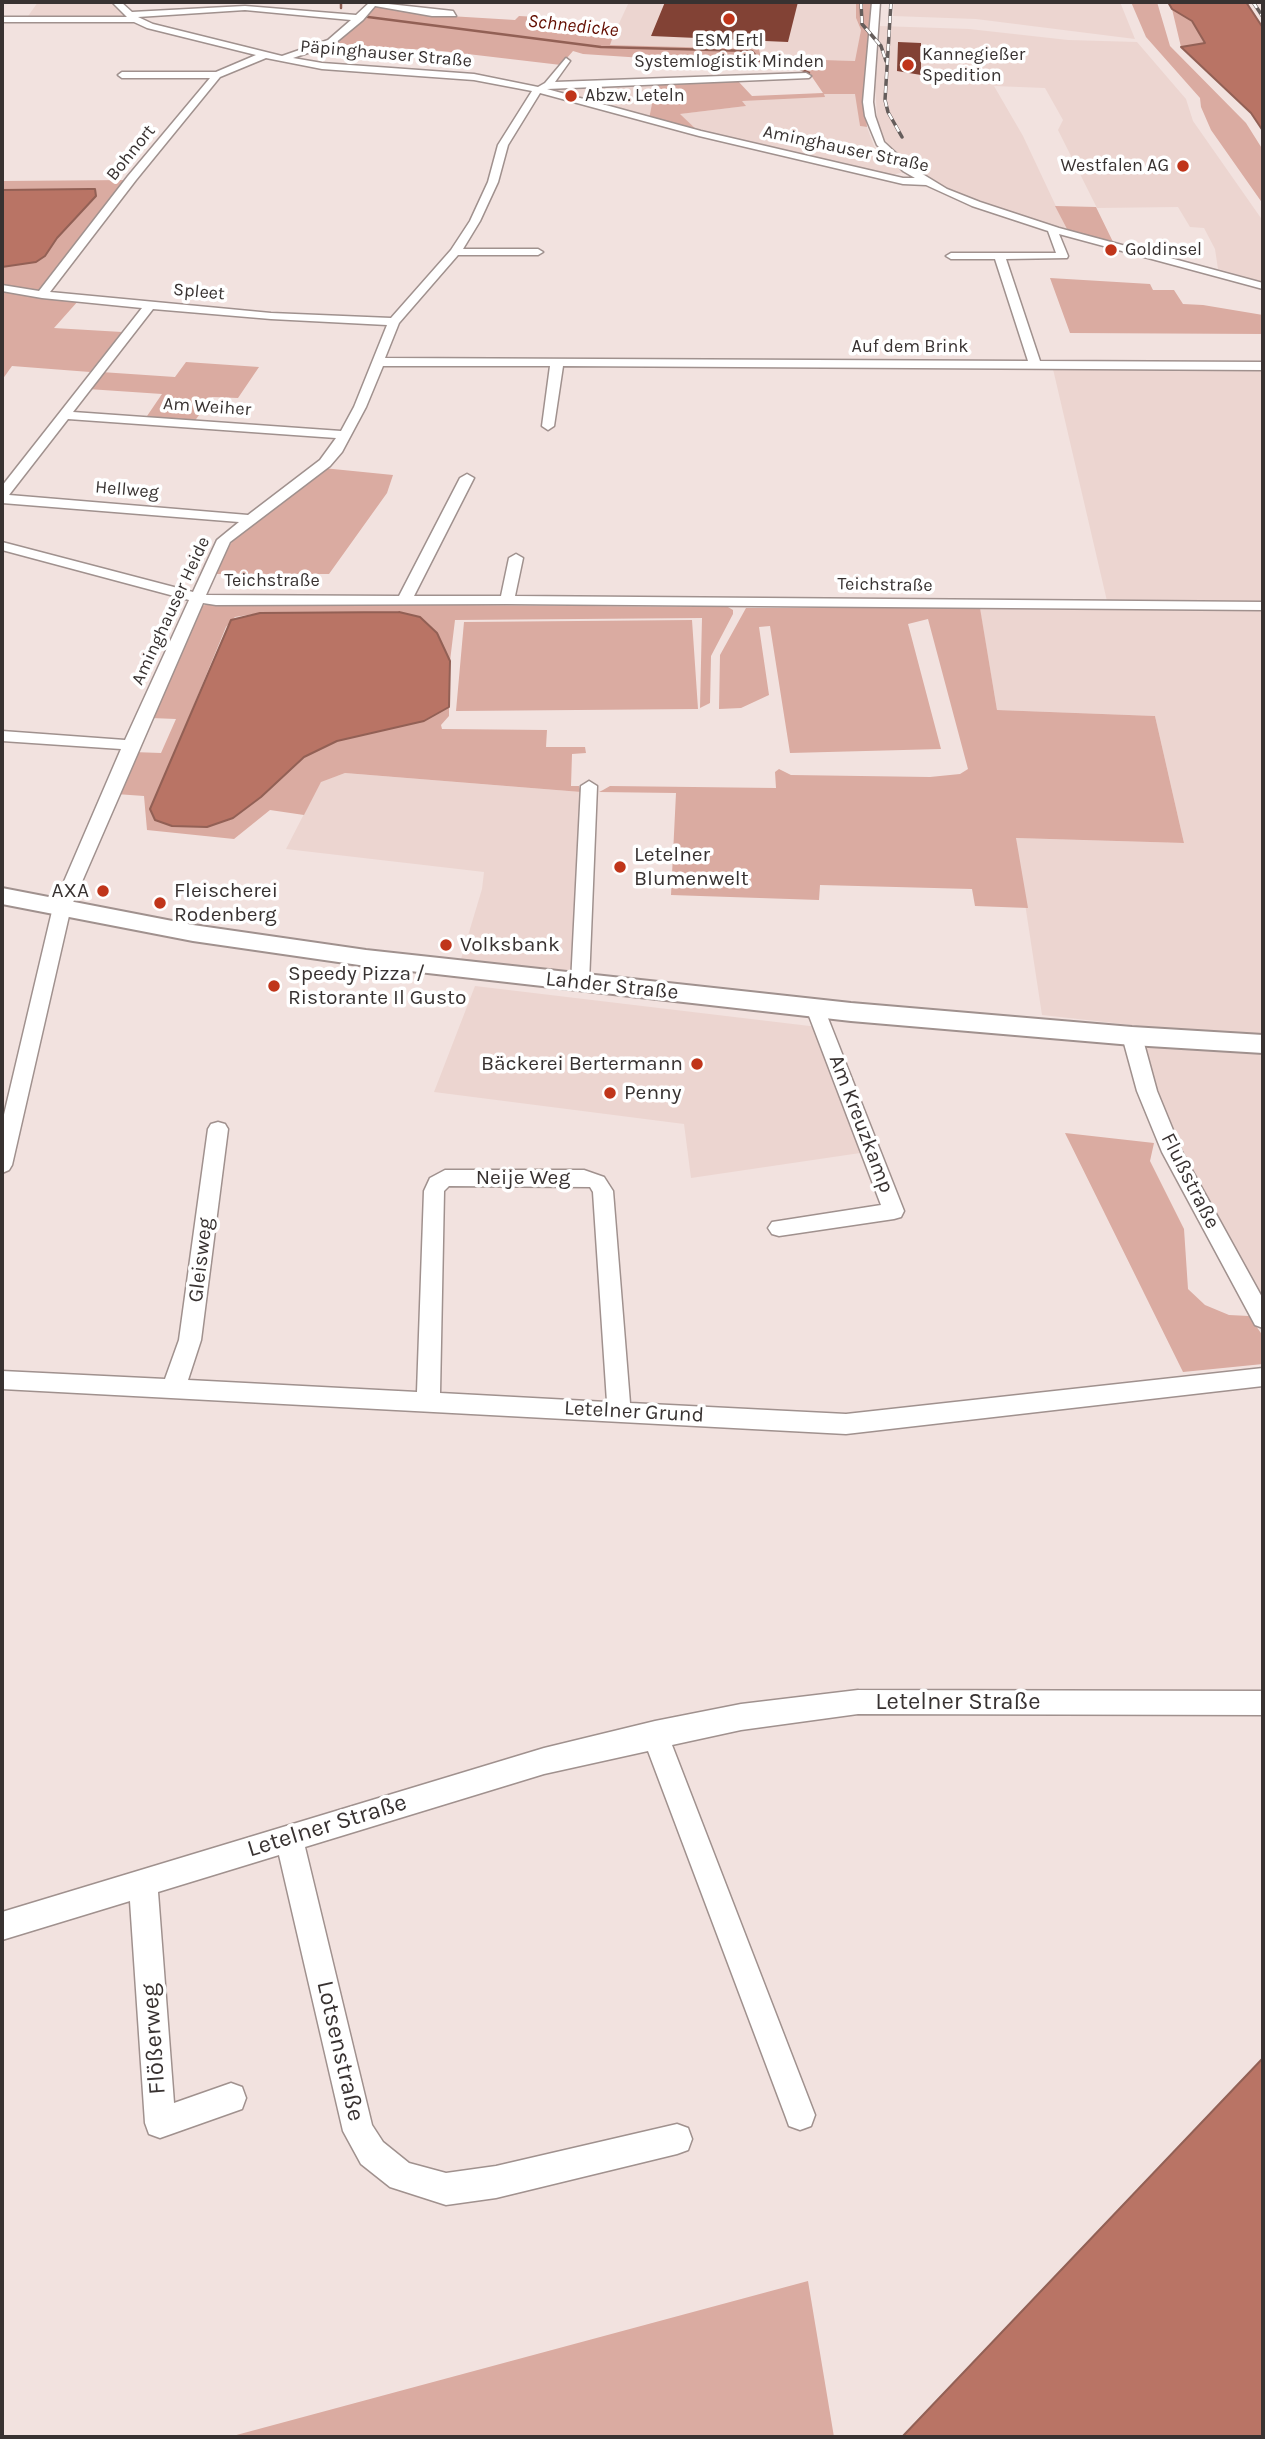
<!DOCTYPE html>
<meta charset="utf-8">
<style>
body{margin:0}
#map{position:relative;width:1265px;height:2439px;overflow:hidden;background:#f2e2df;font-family:Karla,sans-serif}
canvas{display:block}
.frame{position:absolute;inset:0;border:4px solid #383231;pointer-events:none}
</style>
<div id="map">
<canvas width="1265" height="2439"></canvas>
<div class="frame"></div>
</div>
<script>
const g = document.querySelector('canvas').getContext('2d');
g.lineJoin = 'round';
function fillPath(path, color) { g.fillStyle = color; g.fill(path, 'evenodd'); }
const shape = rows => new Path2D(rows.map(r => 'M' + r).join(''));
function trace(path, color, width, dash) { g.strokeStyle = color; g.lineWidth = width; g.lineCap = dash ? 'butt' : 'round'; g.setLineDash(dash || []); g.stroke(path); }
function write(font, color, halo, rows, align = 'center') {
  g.font = font + ' Karla,sans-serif'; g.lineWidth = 7; g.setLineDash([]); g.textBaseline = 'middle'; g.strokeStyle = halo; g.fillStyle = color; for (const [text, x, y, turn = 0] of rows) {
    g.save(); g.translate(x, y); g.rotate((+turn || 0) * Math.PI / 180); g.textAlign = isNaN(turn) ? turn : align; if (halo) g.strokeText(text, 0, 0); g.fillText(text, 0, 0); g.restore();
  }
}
fillPath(shape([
 [38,2,111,2,129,18,26,19],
 [629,2,856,2,856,18,861,30,856,61,761,58,759,49,609,45],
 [894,2,1120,2,1135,39,976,19,893,16],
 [880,26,969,29,1068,40,1137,42,1186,99,1193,121,1263,221,1263,282,1218,269,1215,249,1204,228,1190,227,1178,207,1097,208,1058,130,1063,120,1045,88,994,86,1023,136,1070,236,940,190,911,174,887,148,878,130,875,86],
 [656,83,649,119,549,88],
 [824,93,856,94,860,126,867,127,874,146,889,163,903,172,890,176,698,131,679,114,745,106,741,101],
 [1053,369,1263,371,1263,1037,1239,1037,1042,1015,1015,838,1184,843,1155,716,997,710,979,604,1107,601],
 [345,773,581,792,572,974,461,959,482,889,484,872,286,849,321,781],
 [475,986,818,1027,867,1152,691,1178,684,1124,434,1092],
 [1136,1047,1263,1051,1263,1310,1190,1175]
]), '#ecd5d0');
fillPath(shape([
 [856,2,872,2,864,99,867,127,860,126,855,94,824,94,825,97,742,101,746,106,680,114,698,131,649,119,656,83,737,80,752,96,823,93,810,74,794,66,774,62,659,59,583,54,573,51,561,65,442,51,334,44,374,6,433,15,515,20,519,16,538,17,617,25,610,45,759,49,761,58,855,61,861,30,856,18],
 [1131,2,1157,2,1170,46,1246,123,1263,150,1263,204,1211,130,1201,107,1200,98,1146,37],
 [1172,9,1192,21,1205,44,1181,47],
 [127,180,43,290,32,292,2,286,2,267,36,262,45,256,57,238,96,196,67,189,2,190,2,181],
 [1055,206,1096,207,1114,244,1068,231],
 [1050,278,1150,284,1153,290,1174,290,1183,304,1203,305,1263,315,1263,334,1070,333],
 [2,290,79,300,54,328,122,332,90,372,12,366,2,380],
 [186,362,259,367,238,398,212,397,194,422,145,419,162,394,88,389,101,372,175,377],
 [323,468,393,475,387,493,329,574,212,574,236,535],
 [211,603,712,607,728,607,733,610,733,614,711,656,710,703,700,708,702,618,455,620,450,661,437,633,399,612,260,613,235,617,226,627,151,809,156,820,207,827,233,818,261,797,304,757,337,741,424,721,449,707,449,716,441,725,442,729,547,730,546,747,585,747,586,753,572,754,571,786,579,786,581,792,345,773,321,782,304,815,270,810,234,839,147,830,144,796,116,794,133,752,161,753,176,719,151,718,199,607],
 [746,608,980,608,997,710,1155,716,1184,843,1016,838,1028,908,975,906,972,889,820,885,819,900,671,895,676,793,599,792,603,790,610,786,776,788,775,772,779,769,791,775,930,777,960,774,968,769,928,619,908,624,941,749,790,753,770,626,759,627,769,695,741,708,719,709,720,655],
 [692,620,698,709,456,711,464,622],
 [1065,1133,1154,1143,1150,1161,1184,1229,1188,1289,1205,1305,1229,1315,1249,1316,1263,1336,1263,1364,1183,1372],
 [808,2281,834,2437,229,2437]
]), '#daaba1');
const water = shape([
 [1168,2,1246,2,1263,28,1263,131,1251,113,1181,47,1205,43,1192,21,1172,9,1168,2],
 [90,189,95,189,96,196,57,238,45,256,36,262,2,267,2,190,90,189],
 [399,612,420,617,437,633,450,661,449,707,424,721,337,741,304,757,261,797,233,818,207,827,172,826,155,820,150,809,231,620,260,613,399,612],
 [1263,2058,1263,2437,902,2437,1263,2058]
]);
fillPath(water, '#b97465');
trace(water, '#926055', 2);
trace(shape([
 [341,2,341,8],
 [368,17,601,47,752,51,756,56,754,60,796,67,809,73]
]), '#926055', 2.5);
fillPath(shape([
 [665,2,798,2,788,42,651,36],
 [898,42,921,43,921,75,897,71]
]), '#824235');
const minor = shape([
 [112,2,121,2,132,12,245,6,356,15,370,2,453,11,456,16,432,16,375,6,363,20,334,44,293,58,322,63,474,74,538,87,545,83,566,58,570,61,555,82,806,73,811,76,809,78,547,89,701,131,903,178,915,178,903,171,877,145,865,116,863,102,872,2,880,2,873,102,875,116,884,142,911,167,947,189,980,202,1059,228,1263,283,1263,289,1059,234,1068,256,1067,258,1006,259,1040,361,1263,362,1263,370,563,366,554,426,548,430,542,426,550,366,383,366,366,407,342,452,330,466,230,542,206,595,399,596,460,478,467,474,474,478,414,596,501,596,509,558,516,554,523,558,515,596,1263,602,1263,610,507,604,216,605,203,603,71,907,12,1165,9,1170,2,1173,2,1123,53,907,121,749,2,741,2,731,125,740,189,600,2,550,2,542,193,592,217,540,239,522,2,503,2,486,142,308,42,298,2,291,2,285,39,291,128,176,210,78,122,78,118,75,122,72,216,72,256,55,147,28,134,22,2,22,2,17,127,17,112,2],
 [245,10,351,20,328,40,282,56,153,24,138,17,245,10],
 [266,58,322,69,474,80,532,91,498,145,488,182,470,221,451,250,391,318,271,313,50,292,136,180,220,77,266,58],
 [540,93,699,136,903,184,926,185,972,206,1048,231,1056,253,951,253,946,256,951,259,995,259,1028,361,385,358,399,323,458,255,538,255,543,252,538,249,463,249,480,221,498,182,508,145,540,93],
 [153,309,271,319,387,325,354,407,341,431,73,412,153,309],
 [68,419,336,438,320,460,248,515,9,495,68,419],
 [589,781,597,786,589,983,587,987,580,989,573,987,571,983,581,786,589,781],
 [815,1002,822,1003,824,1008,904,1211,901,1217,894,1219,779,1236,772,1234,768,1228,772,1222,881,1205,806,1008,808,1003,815,1002],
 [1132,1029,1139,1031,1142,1036,1157,1091,1182,1152,1263,1299,1263,1328,1255,1325,1162,1152,1137,1091,1122,1036,1125,1031,1132,1029],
 [218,1122,225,1124,228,1129,201,1340,188,1380,417,1392,424,1191,430,1178,445,1170,584,1170,604,1177,613,1191,630,1403,846,1414,1263,1368,1263,1386,846,1434,2,1389,2,1371,165,1379,179,1340,208,1129,211,1124,218,1122],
 [449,1186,590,1187,593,1192,607,1402,440,1393,444,1191,449,1186],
 [858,1690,1263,1691,1263,1715,858,1714,741,1730,672,1745,815,2115,811,2126,800,2130,789,2126,785,2115,648,1751,544,1774,305,1847,372,2125,383,2142,409,2163,446,2173,496,2166,677,2124,688,2128,692,2139,688,2150,677,2154,496,2198,446,2205,390,2187,361,2164,343,2131,279,1855,158,1892,174,2103,231,2083,242,2087,246,2098,242,2109,160,2138,149,2134,145,2123,130,1901,2,1940,2,1912,544,1748,655,1721,741,1704,858,1690]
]);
const tertiary = shape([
 [2,888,193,925,366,950,851,1003,1132,1027,1263,1035,1263,1053,1132,1045,851,1021,366,966,193,941,2,904,2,888]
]);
trace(minor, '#a0918e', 3);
trace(tertiary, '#a0918e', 4);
fillPath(minor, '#fff');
fillPath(tertiary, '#fff');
const rail = shape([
 [861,2,862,24,881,46,886,61],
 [891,2,885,100,888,112,902,137],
 [1253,2,1263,17]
]);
trace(rail, '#655d5b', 3.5);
trace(rail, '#fff', 2.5, [7]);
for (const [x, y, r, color] of [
 [729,19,7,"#c0351a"],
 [908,65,7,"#c0351a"],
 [571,96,7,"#c0351a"],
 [1183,166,7,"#c0351a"],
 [1111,250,7,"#c0351a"],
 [620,867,7,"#c0351a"],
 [103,891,7,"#c0351a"],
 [160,903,7,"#c0351a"],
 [446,945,7,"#c0351a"],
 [274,986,7,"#c0351a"],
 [697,1064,7,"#c0351a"],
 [610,1093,7,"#c0351a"]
]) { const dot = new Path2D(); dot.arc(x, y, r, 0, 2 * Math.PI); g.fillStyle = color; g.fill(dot); trace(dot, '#fff', 2.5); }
write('18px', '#383231', '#fff', [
 ["ESM Ertl",729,41,"center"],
 ["Systemlogistik Minden",729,62,"center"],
 ["Kannegießer",922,55],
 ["Spedition",922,76],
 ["Abzw. Leteln",585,96],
 ["Westfalen AG",1169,166,"right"],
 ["Goldinsel",1125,250]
], 'left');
write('18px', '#383231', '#fff', [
 ["Päpinghauser Straße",386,54,5],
 ["Aminghauser Straße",846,149,12],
 ["Bohnort",131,153,-51],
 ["Spleet",199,292,5],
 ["Auf dem Brink",910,347],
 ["Am Weiher",207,407,4],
 ["Hellweg",127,490,5],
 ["Teichstraße",272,581],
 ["Teichstraße",885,585,1],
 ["Aminghauser Heide",171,611,-65]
]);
write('italic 19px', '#630d00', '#fff', [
 ["Schnedicke",573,26,6]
]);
write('21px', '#383231', '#fff', [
 ["Letelner",634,855],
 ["Blumenwelt",634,879],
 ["AXA",89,891,"right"],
 ["Fleischerei",174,891],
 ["Rodenberg",174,915],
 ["Volksbank",460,945],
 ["Speedy Pizza /",288,974],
 ["Ristorante Il Gusto",288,998],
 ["Bäckerei Bertermann",683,1064,"right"],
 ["Penny",624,1093]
], 'left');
write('21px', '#383231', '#fff', [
 ["Lahder Straße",612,986,6],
 ["Am Kreuzkamp",861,1124,69],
 ["Neije Weg",523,1178],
 ["Flußstraße",1190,1181,63],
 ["Gleisweg",201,1260,-83],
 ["Letelner Grund",634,1412,3]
]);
write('24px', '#383231', '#fff', [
 ["Letelner Straße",958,1702],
 ["Letelner Straße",327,1826,-17],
 ["Flößerweg",154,2039,-94],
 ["Lotsenstraße",340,2051,77]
]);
</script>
